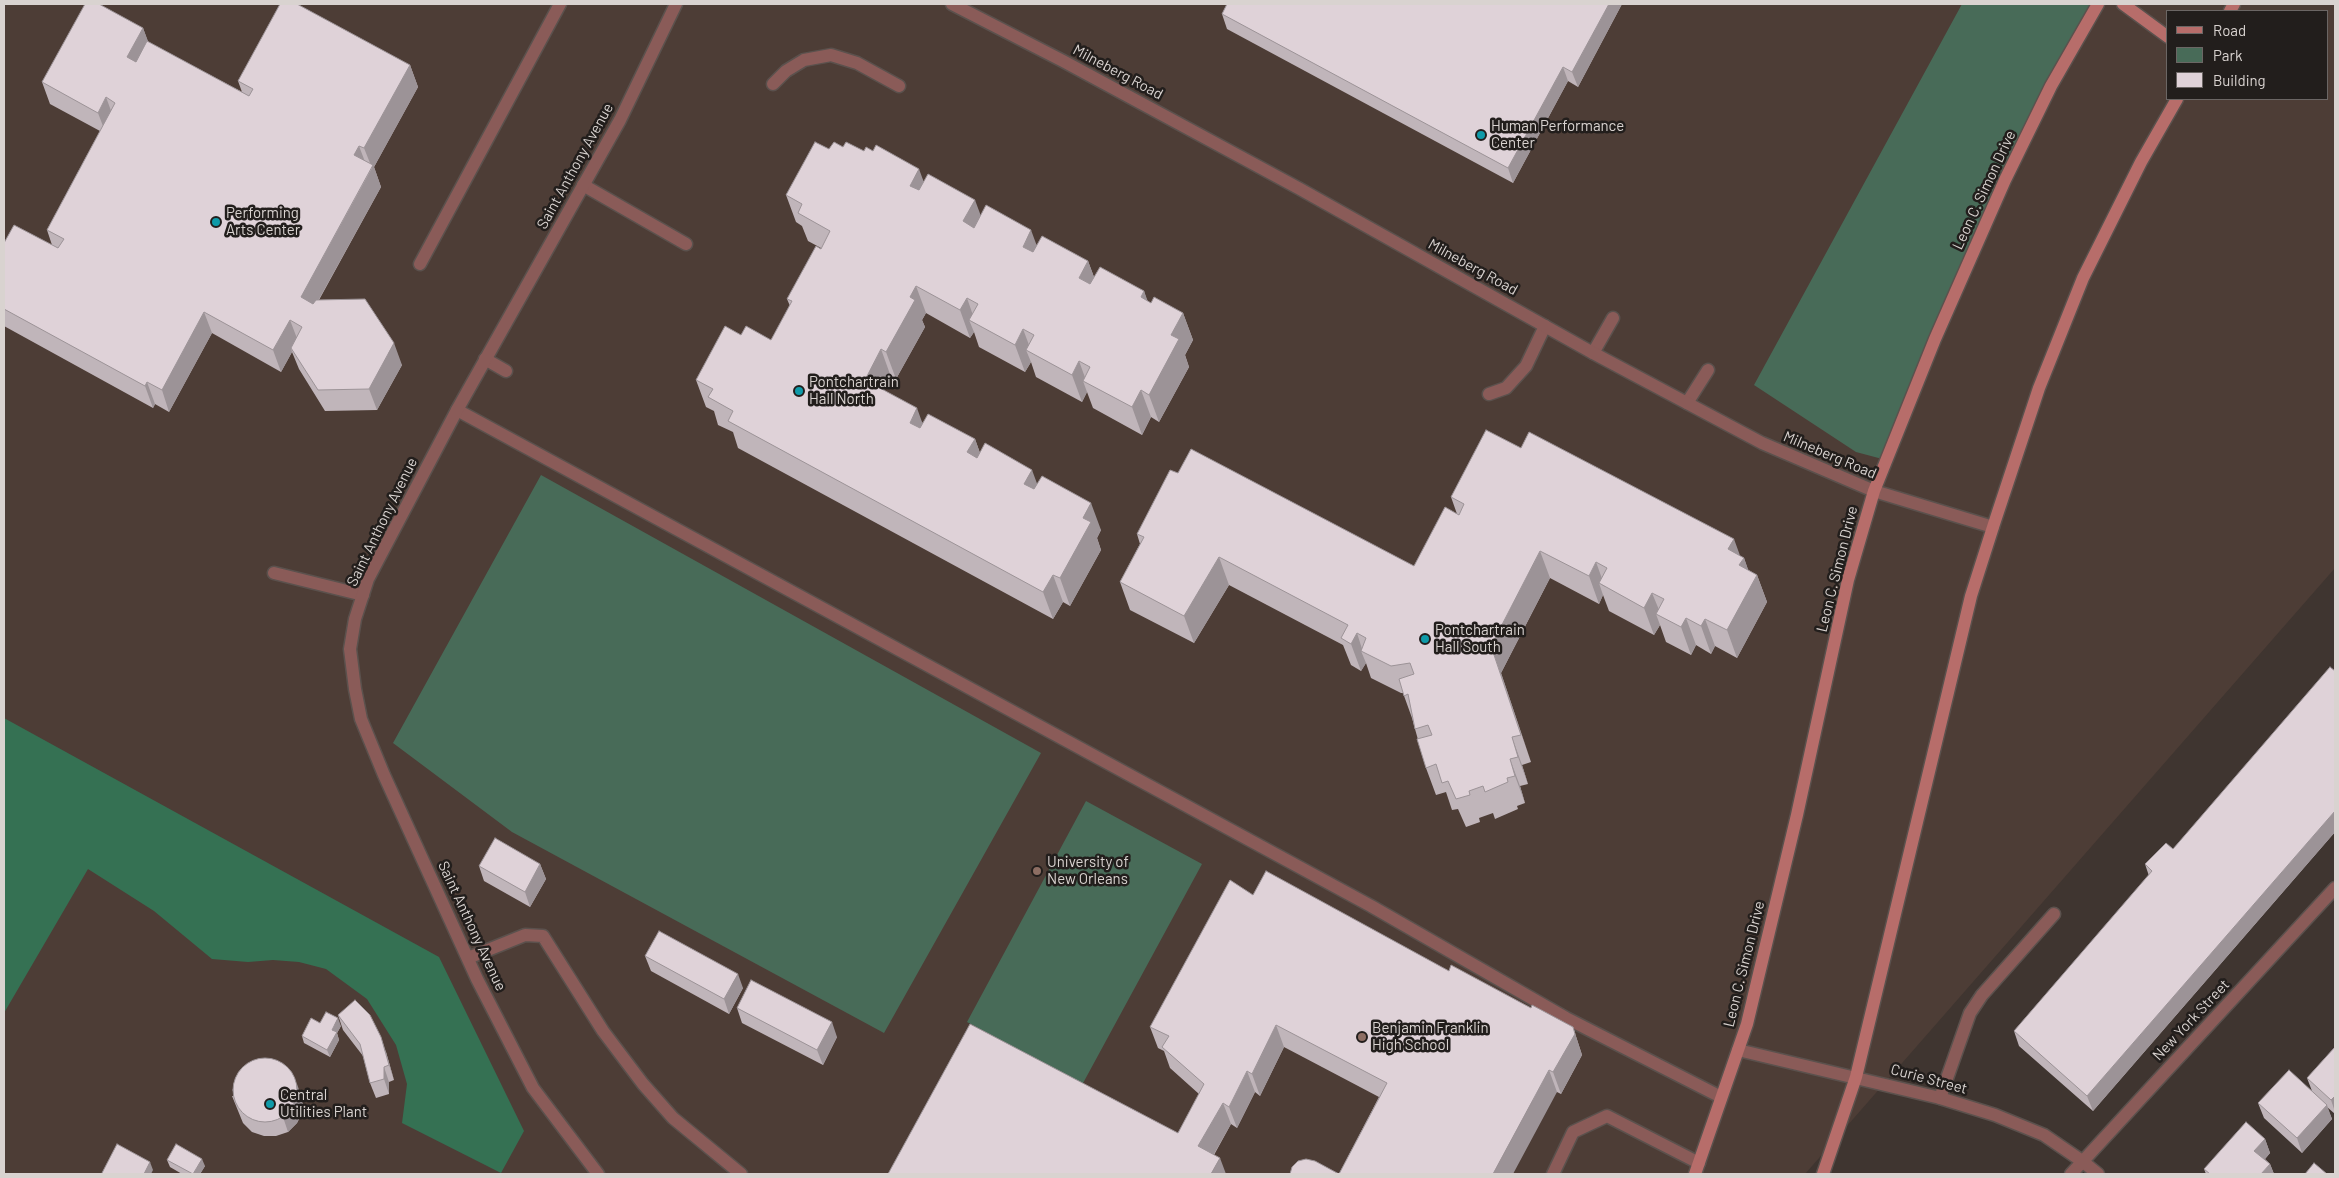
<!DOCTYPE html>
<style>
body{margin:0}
#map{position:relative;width:2339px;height:1178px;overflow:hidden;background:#3f3530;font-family:Barlow,sans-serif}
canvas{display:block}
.frame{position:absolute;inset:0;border:5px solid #d9d3d0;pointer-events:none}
.legend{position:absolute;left:2166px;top:10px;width:162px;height:90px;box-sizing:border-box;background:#221e1c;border:1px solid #6b6664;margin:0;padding:6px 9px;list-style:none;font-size:15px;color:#d9d3d0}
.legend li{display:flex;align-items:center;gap:10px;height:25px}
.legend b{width:25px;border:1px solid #6b6664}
</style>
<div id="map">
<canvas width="2339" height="1178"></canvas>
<div class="frame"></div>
<ul class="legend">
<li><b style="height:6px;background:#b76d6a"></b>Road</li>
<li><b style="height:14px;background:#486b58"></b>Park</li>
<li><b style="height:14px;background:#dfd2d8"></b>Building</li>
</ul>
</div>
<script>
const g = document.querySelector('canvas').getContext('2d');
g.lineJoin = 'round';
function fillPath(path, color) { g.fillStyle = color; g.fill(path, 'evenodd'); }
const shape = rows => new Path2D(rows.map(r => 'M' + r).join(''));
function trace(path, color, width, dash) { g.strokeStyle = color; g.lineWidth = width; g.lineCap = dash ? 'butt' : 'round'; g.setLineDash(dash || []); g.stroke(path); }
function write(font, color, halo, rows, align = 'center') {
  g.font = font + ' Barlow,sans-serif'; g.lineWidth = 5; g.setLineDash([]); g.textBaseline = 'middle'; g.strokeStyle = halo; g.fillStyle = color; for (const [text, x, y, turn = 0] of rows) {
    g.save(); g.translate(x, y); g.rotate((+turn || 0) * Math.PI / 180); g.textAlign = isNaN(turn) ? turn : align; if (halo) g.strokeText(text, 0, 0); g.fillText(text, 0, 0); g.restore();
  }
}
fillPath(shape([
 [4,4,2335,4,2335,568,1805,1174,4,1174],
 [2168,11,2328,11,2328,99,2168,99]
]), '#4d3d36');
fillPath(shape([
 [1962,4,2098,4,2051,86,1886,460,1856,452,1754,385],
 [541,475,1041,753,884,1033,512,832,393,743],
 [1086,801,1202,864,1082,1085,967,1022]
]), '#486b58');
fillPath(shape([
 [4,718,439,957,524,1131,501,1173,402,1123,407,1084,396,1045,367,999,326,969,299,962,273,960,248,962,212,959,154,911,88,869,4,1013]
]), '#357153');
const lane = shape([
 [773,84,786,71,804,60,831,55,857,63,899,86],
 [583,185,686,244],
 [420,264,560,4],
 [1593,353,1613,318],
 [485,359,506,371],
 [1489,394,1506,388,1526,366,1545,326],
 [1687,403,1708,370],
 [457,410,1371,906,1566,1018,1721,1097],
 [274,573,363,595],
 [468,958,525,935,543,936,603,1031,643,1084,673,1118,741,1174],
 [1940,1098,1970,1013,1982,995,2054,914],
 [1553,1174,1573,1132,1607,1116,1699,1163]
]);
const street = shape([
 [952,4,1063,61,1300,189,1593,353,1762,443,1874,491,1993,527],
 [1738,1050,1940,1098,1995,1115,2044,1135,2082,1161,2098,1174],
 [598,1174,533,1088,477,979,384,775,361,719,355,689,350,649,355,619,368,579,457,410,620,120,676,4],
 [2071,1174,2335,888]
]);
const secondary = shape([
 [2123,4,2168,37],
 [2230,11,2234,4],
 [1695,1174,1747,1024,1797,815,1848,580,1874,491,1935,339,2005,180,2051,86,2098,4],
 [1823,1174,1856,1077,1971,596,1993,527,2039,388,2083,278,2141,162,2177,99]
]);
trace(lane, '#5b514d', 15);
trace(street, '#5b514d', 15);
trace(secondary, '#5b514d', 15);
trace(lane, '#8a5b58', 12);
trace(street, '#8a5b58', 12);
trace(secondary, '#b76d6a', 12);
fillPath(shape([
 [1227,4,1622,4,1578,87,1568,81,1513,183,1227,29,1222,14],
 [143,28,148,42,242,92,238,81,410,65,418,87,374,167,381,187,319,300,402,365,377,410,325,411,299,369,292,352,281,372,212,333,169,412,155,404,153,408,4,326,4,243,52,245,47,230,100,131,50,104,42,82],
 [843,147,864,151,873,151,981,216,1037,245,1088,261,1094,277,1144,291,1147,301,1151,303,1183,313,1193,340,1185,355,1189,367,1159,422,1151,417,1142,435,1093,408,1087,392,1082,402,1036,377,1031,362,1025,372,979,347,974,332,970,338,926,313,922,320,925,327,896,379,891,377,884,390,923,423,975,439,980,453,1037,484,1101,530,1097,538,1101,550,1070,606,1063,602,1053,619,738,448,733,432,718,425,714,411,706,407,696,380,741,335,771,340,790,306,787,299,821,248,808,241,802,226,796,222,786,195,829,149],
 [1521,448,1744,558,1748,570,1757,575,1767,602,1737,658,1715,646,1711,654,1696,645,1691,655,1666,642,1660,625,1654,635,1609,611,1603,595,1599,604,1550,578,1501,673,1531,762,1522,765,1528,784,1520,786,1525,803,1517,806,1518,809,1495,819,1493,813,1479,818,1480,822,1466,827,1458,809,1452,810,1446,792,1436,795,1426,768,1415,729,1412,718,1403,693,1401,693,1371,678,1366,663,1361,671,1351,665,1343,645,1229,585,1194,643,1130,610,1120,582,1140,544,1137,534,1178,473,1414,566,1457,514,1451,497],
 [2335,671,2335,832,2093,1111,2019,1046,2014,1031,2149,876,2145,864,2173,849],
 [540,864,546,879,530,907,484,881,479,866],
 [1253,895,1449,971,1573,1027,1582,1055,1561,1094,1557,1092,1339,1174,1379,1097,1284,1047,1260,1096,1255,1092,1237,1128,1231,1124,1214,1155,1178,1133,1199,1094,1170,1068,1164,1051,1158,1048,1150,1027],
 [645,956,743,988,729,1014,651,971],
 [737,1008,837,1037,823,1065,742,1023],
 [338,1015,386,1052,394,1080,389,1082,389,1094,376,1098,370,1083,363,1056,343,1030],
 [320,1023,341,1026,337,1033,339,1040,330,1057,304,1043,302,1036],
 [2335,1047,2335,1114,2327,1107,2332,1119,2302,1153,2264,1118,2258,1103,2312,1091,2307,1078],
 [232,1096,302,1098,303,1111,297,1123,288,1132,276,1136,264,1136,252,1132,243,1123],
 [2265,1139,2270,1153,2265,1159,2270,1164,2274,1174,2206,1174,2204,1169],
 [167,1160,205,1166,200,1174,182,1174,170,1167]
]), '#c0b5ba');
fillPath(shape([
 [1609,4,1622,4,1578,87,1572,72],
 [143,28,151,49,135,78,127,57],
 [410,65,418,87,374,167,381,187,308,319,301,297,372,168,364,148],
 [1563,67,1568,81,1513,183,1508,168],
 [106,97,114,119,106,134,98,113],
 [359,146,367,167,354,155],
 [919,169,929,196,910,186],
 [975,200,985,227,973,249,963,221],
 [1031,230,1041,257,1023,247],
 [1088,261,1098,288,1079,278],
 [916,286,926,313,922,320,925,327,896,379,886,352,910,297],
 [1144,291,1154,318,1141,297],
 [967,298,976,324,969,320,974,332,970,338,960,310],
 [204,312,212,333,169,412,162,390],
 [1183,313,1193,340,1185,355,1189,367,1159,422,1149,395,1171,335],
 [290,320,298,341,291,348,292,352,281,372,273,350],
 [1023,329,1032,353,1026,350,1031,362,1025,372,1015,345],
 [394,343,402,365,377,410,369,389],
 [881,349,891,377,875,407,865,380],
 [1079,361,1087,383,1083,381,1087,392,1082,402,1072,375],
 [147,382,155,404,153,408,145,386],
 [1141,390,1151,417,1142,435,1132,407],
 [917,408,927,436,910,423],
 [975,439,985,467,967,452],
 [1032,470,1042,497,1024,484],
 [1091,503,1101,530,1097,538,1101,550,1070,606,1060,578,1083,518],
 [1734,539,1742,561,1744,558,1753,583,1757,575,1767,602,1737,658,1727,630,1728,549],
 [1540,551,1550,578,1501,673,1531,762,1491,646],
 [1219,557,1229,585,1194,643,1184,616],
 [1596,562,1605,587,1599,583,1603,595,1599,604,1589,576],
 [1053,575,1063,602,1053,619,1043,592],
 [1652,593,1662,617,1656,614,1660,625,1654,635,1644,608],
 [1686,618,1696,645,1691,655,1681,627],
 [1705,619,1715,646,1711,654,1701,626],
 [1357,633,1363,652,1361,651,1366,663,1361,671,1351,644],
 [1512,737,1522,765,1528,784,1518,757],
 [1510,759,1520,786,1525,803,1515,776],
 [2335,811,2335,832,2093,1111,2087,1096],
 [540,864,546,879,530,907,525,892],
 [738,974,743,988,729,1014,724,999],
 [338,1018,341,1026,337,1033,339,1040,330,1057,327,1050,332,1030],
 [832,1022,837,1037,823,1065,817,1050],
 [1276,1025,1284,1047,1260,1096,1252,1074],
 [1573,1027,1582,1055,1561,1094,1553,1072],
 [381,1037,386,1052,394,1080,389,1065],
 [384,1067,389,1082,389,1094,384,1079],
 [1549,1070,1557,1092,1513,1174,1493,1174],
 [1247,1071,1255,1092,1237,1128,1229,1107],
 [297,1084,302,1098,303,1111,297,1123,288,1132,283,1117],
 [2335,1096,2335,1112,2331,1100],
 [1223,1103,1231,1124,1206,1168,1198,1146],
 [2327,1105,2332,1119,2302,1153,2297,1138],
 [2265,1139,2270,1153,2260,1165,2254,1151],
 [1220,1158,1226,1174,1211,1174],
 [202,1159,205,1166,200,1174,193,1174],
 [150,1162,153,1170,151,1174,144,1174],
 [2270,1164,2274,1174,2261,1174]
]), '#9c9397');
const building = shape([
 [85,4,99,4,143,28,127,57,136,62,147,41,249,96,253,89,238,81,280,4,297,4,410,65,364,148,359,146,354,155,373,165,301,297,313,304,316,300,365,299,394,343,369,389,318,390,291,348,302,327,290,320,273,350,204,312,162,390,147,382,145,386,4,309,4,243,14,225,58,248,64,239,47,230,115,103,106,97,98,113,42,82,85,4],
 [1227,4,1609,4,1572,72,1563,67,1508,168,1222,14,1227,4],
 [815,142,829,149,834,142,843,147,846,142,864,151,866,147,873,151,876,145,919,169,910,186,919,190,928,174,975,200,963,221,974,228,986,205,1031,230,1023,247,1033,252,1042,236,1088,261,1079,278,1090,284,1100,267,1144,291,1141,297,1151,303,1154,297,1183,313,1171,335,1179,339,1149,395,1141,390,1132,407,1083,381,1090,367,1079,361,1072,375,1026,350,1034,335,1023,329,1015,345,969,320,978,304,967,298,960,310,916,286,910,297,915,300,886,352,881,349,865,380,917,408,910,423,920,428,928,414,975,439,967,452,977,458,985,443,1032,470,1024,484,1034,489,1042,476,1091,503,1083,518,1091,522,1060,578,1053,575,1043,592,728,421,733,411,708,397,713,389,696,380,725,326,741,335,746,326,771,340,792,301,787,299,816,246,821,249,830,231,798,213,802,204,786,195,815,142],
 [1486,430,1521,448,1529,432,1734,539,1728,549,1744,558,1739,565,1757,575,1727,630,1705,619,1701,626,1686,618,1681,627,1656,614,1664,599,1652,593,1644,608,1599,583,1607,568,1596,562,1589,576,1540,551,1491,646,1521,735,1512,737,1518,757,1510,759,1515,776,1507,778,1508,782,1485,792,1483,786,1469,791,1470,795,1456,799,1448,781,1442,783,1436,764,1426,768,1417,739,1432,735,1428,725,1415,729,1408,694,1404,696,1399,679,1414,674,1410,663,1391,666,1361,651,1366,638,1357,633,1351,644,1341,638,1348,625,1219,557,1184,616,1120,582,1144,537,1137,534,1170,470,1178,473,1191,449,1414,566,1445,507,1459,515,1464,504,1451,497,1486,430],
 [2330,667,2335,671,2335,811,2087,1096,2014,1031,2152,871,2145,864,2166,843,2173,849,2330,667],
 [495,838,540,864,525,892,479,866,495,838],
 [1266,871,1449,971,1451,965,1531,1008,1532,1005,1573,1027,1575,1034,1553,1072,1549,1070,1493,1174,1290,1174,1292,1167,1298,1161,1306,1159,1315,1161,1339,1174,1387,1083,1276,1025,1252,1074,1247,1071,1229,1107,1223,1103,1198,1146,1220,1158,1211,1174,888,1174,970,1024,1178,1133,1204,1084,1162,1047,1169,1036,1150,1027,1230,880,1253,895,1266,871],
 [659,931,738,974,724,999,645,956,659,931],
 [751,980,832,1022,817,1050,737,1008,751,980],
 [355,1000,370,1015,381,1037,389,1065,384,1067,384,1079,370,1083,360,1044,338,1015,355,1000],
 [326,1012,338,1018,332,1030,337,1032,327,1050,302,1036,311,1018,320,1023,326,1012],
 [2335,1047,2335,1096,2331,1100,2307,1078,2335,1047],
 '233 1090a32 32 0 1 1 64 0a32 32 0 1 1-64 0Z',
 [2289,1070,2327,1105,2297,1138,2258,1103,2289,1070],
 [2246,1122,2265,1139,2254,1151,2270,1164,2261,1174,2210,1174,2204,1169,2246,1122],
 [117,1144,150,1162,144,1174,105,1174,102,1173,117,1144],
 [176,1144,202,1159,193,1174,167,1160,176,1144],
 [2314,1163,2327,1174,2305,1174,2314,1163]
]);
fillPath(building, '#dfd2d8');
trace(building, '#9c9397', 1);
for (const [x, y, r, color] of [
 [1481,135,5,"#0f9aa8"],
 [216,222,5,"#0f9aa8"],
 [799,391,5,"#0f9aa8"],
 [1425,639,5,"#0f9aa8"],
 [1037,871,5,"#8d6e63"],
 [1362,1037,5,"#8d6e63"],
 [270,1104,5,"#0f9aa8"]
]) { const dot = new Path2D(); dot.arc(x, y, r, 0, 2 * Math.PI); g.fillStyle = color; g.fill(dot); trace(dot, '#221e1c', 2); }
write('15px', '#d9d3d0', '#221e1c', [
 ["Milneberg Road",1118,72,28],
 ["Saint Anthony Avenue",575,166,-61],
 ["Leon C. Simon Drive",1984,190,-65],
 ["Milneberg Road",1473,267,29],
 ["Milneberg Road",1830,455,23],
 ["Saint Anthony Avenue",382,522,-64],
 ["Leon C. Simon Drive",1837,569,-76],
 ["Saint Anthony Avenue",472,926,65],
 ["Leon C. Simon Drive",1744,964,-76],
 ["New York Street",2191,1020,-47],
 ["Curie Street",1929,1079,15]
]);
write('15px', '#d9d3d0', '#221e1c', [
 ["Human Performance",1491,126],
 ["Center",1491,143],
 ["Performing",226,213],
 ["Arts Center",226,230],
 ["Pontchartrain",809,382],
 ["Hall North",809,399],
 ["Pontchartrain",1435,630],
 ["Hall South",1435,647],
 ["University of",1047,862],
 ["New Orleans",1047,879],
 ["Benjamin Franklin",1372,1028],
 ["High School",1372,1045],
 ["Central",280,1095],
 ["Utilities Plant",280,1112]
], 'left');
</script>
